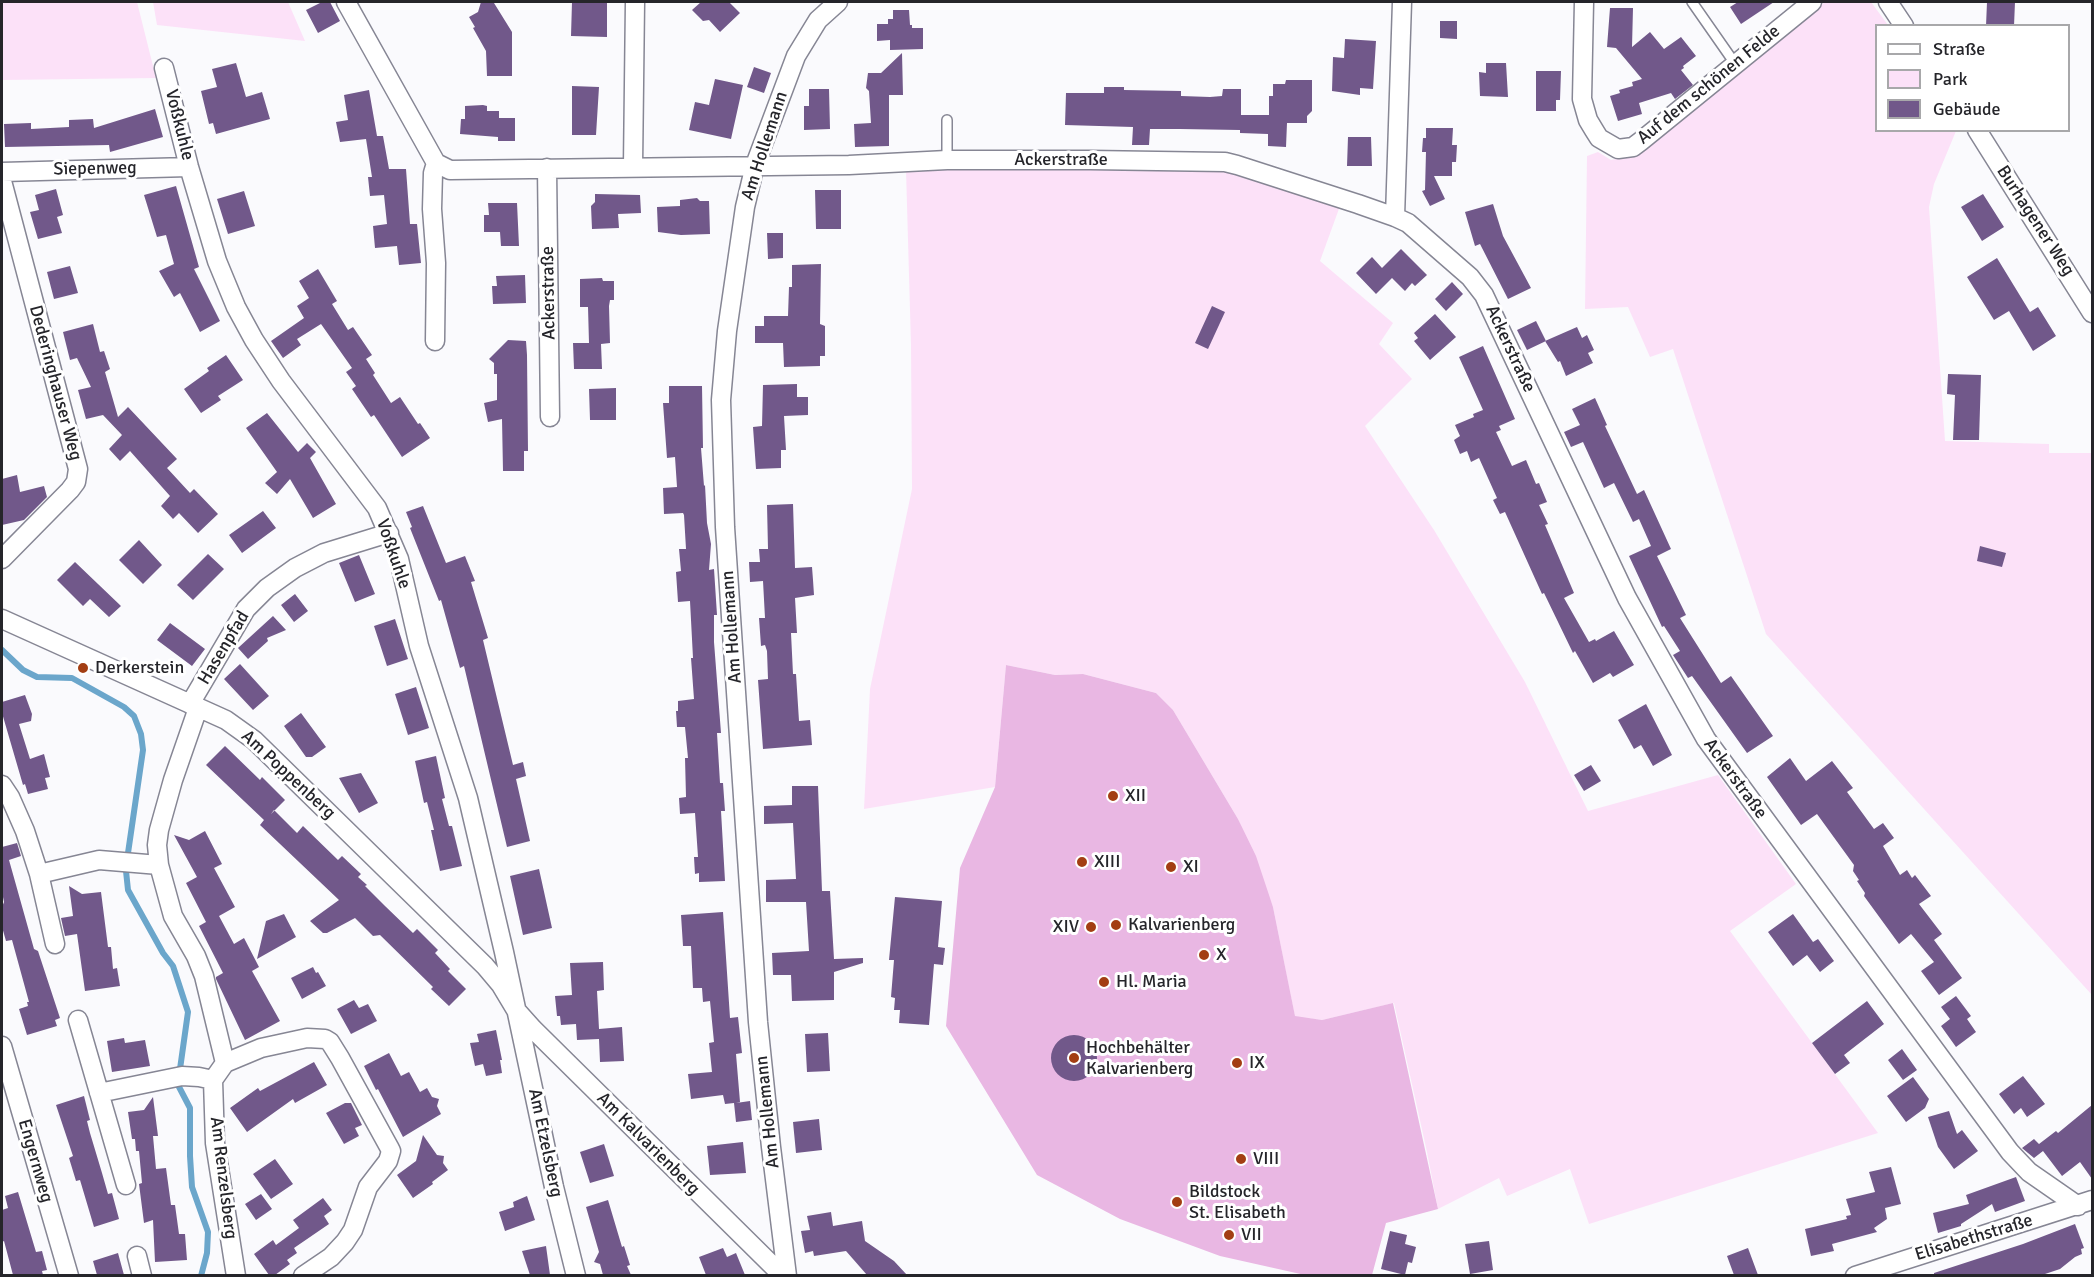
<!DOCTYPE html>
<meta charset="utf-8">
<style>
body{margin:0}
#map{position:relative;width:2094px;height:1277px;overflow:hidden;background:#fafafd;font-family:Signika,sans-serif}
canvas{display:block}
.frame{position:absolute;inset:0;border:3px solid #25252a;pointer-events:none}
.legend{position:absolute;left:1875px;top:24px;width:195px;height:108px;box-sizing:border-box;background:#fff;border:2px solid #a8a8aa;margin:0;padding:8px 10px;list-style:none;font-size:18px;color:#25252a}
.legend li{display:flex;align-items:center;gap:12px;height:30px}
.legend b{width:30px;border:2px solid #a8a8aa}
</style>
<div id="map">
<canvas width="2094" height="1277"></canvas>
<div class="frame"></div>
<ul class="legend">
<li><b style="height:8px;background:#fff"></b>Straße</li>
<li><b style="height:16px;background:#fce1f8"></b>Park</li>
<li><b style="height:16px;background:#71588a"></b>Gebäude</li>
</ul>
</div>
<script>
const g = document.querySelector('canvas').getContext('2d');
g.lineJoin = 'round';
function fillPath(path, color) { g.fillStyle = color; g.fill(path, 'evenodd'); }
const shape = rows => new Path2D(rows.map(r => 'M' + r).join(''));
function trace(path, color, width, dash) { g.strokeStyle = color; g.lineWidth = width; g.lineCap = dash ? 'butt' : 'round'; g.setLineDash(dash || []); g.stroke(path); }
function write(font, color, halo, rows, align = 'center') {
  g.font = font + ' Signika,sans-serif'; g.lineWidth = 6; g.setLineDash([]); g.textBaseline = 'middle'; g.strokeStyle = halo; g.fillStyle = color; for (const [text, x, y, turn = 0] of rows) {
    g.save(); g.translate(x, y); g.rotate((+turn || 0) * Math.PI / 180); g.textAlign = isNaN(turn) ? turn : align; if (halo) g.strokeText(text, 0, 0); g.fillText(text, 0, 0); g.restore();
  }
}
fillPath(shape([
 [2,2,137,2,156,78,2,80],
 [153,2,288,2,305,41,157,25],
 [1825,2,1871,2,1888,25,1876,26,1876,130,1956,131,1934,184,1929,207,1945,441,2049,444,2049,453,2092,453,2092,995,1766,634,1673,349,1650,357,1628,307,1585,309,1587,156,1598,152,1611,160,1636,155],
 [1077,169,1230,171,1340,206,1320,261,1393,323,1379,344,1412,379,1365,426,1434,530,1525,682,1588,811,1718,775,1796,884,1730,931,1878,1133,1589,1224,1570,1169,1507,1196,1499,1178,1438,1209,1427,1152,1394,1003,1322,1020,1295,1017,1273,907,1238,819,1173,710,1156,693,1083,674,1055,675,1006,665,995,787,864,809,870,689,912,489,911,345,906,170]
]), '#fce1f8');
fillPath(shape([
 [1006,665,1055,675,1083,674,1156,693,1173,710,1238,819,1256,856,1273,907,1295,1016,1322,1020,1393,1003,1438,1209,1386,1223,1372,1275,1305,1275,1220,1256,1120,1219,1037,1175,946,1026,960,868,995,787]
]), '#e9b7e3');
trace(shape([
 [2,650,23,670,37,677,72,678,124,707,134,716,141,734,143,750,128,853],
 [126,871,128,890,163,953,173,966,188,1012,180,1069],
 [178,1085,190,1108,190,1156,192,1187,208,1232,207,1253,201,1276]
]), '#6ba6cb', 6);
fillPath(shape([
 [322,2,330,2,340,21,318,33,306,10],
 [481,2,494,3,512,32,512,76,487,76,486,51,473,28,475,27,469,17,478,12],
 [572,2,607,2,607,37,571,36],
 [701,2,729,2,740,13,720,32,709,20,703,21,692,10],
 [1738,2,1774,2,1741,24,1730,7],
 [1987,2,2015,2,2014,26,1986,26],
 [1610,8,1633,8,1632,47,1650,32,1664,49,1681,37,1696,56,1683,66,1684,68,1681,70,1693,85,1675,99,1671,93,1639,103,1642,114,1618,121,1610,96,1620,93,1619,90,1633,86,1632,82,1642,79,1616,48,1607,47],
 [893,10,909,10,910,25,912,25,912,28,923,28,923,49,890,50,890,40,877,41,877,24,888,24,888,19,893,19],
 [1440,21,1457,21,1457,39,1440,38],
 [1345,39,1376,41,1373,89,1360,88,1360,95,1332,91,1333,57,1344,58],
 [902,53,903,95,889,95,889,146,855,147,854,124,871,123,869,91,866,88,868,73,881,73],
 [236,63,246,97,262,92,270,119,216,134,213,123,209,124,201,91,217,87,212,69],
 [1486,63,1506,63,1508,97,1480,96,1479,72,1486,73],
 [754,67,771,73,764,93,747,87],
 [1536,71,1561,71,1560,100,1556,100,1556,111,1536,111],
 [715,79,743,85,731,139,689,130,695,102,709,105],
 [1286,80,1312,80,1312,111,1307,116,1307,123,1287,123,1286,147,1268,146,1268,134,1240,133,1240,130,1180,129,1150,129,1149,145,1132,145,1133,127,1065,125,1066,93,1104,93,1104,87,1124,87,1124,90,1181,91,1181,96,1210,97,1222,96,1223,89,1241,89,1241,115,1269,115,1269,96,1273,96,1273,84,1285,84],
 [572,86,599,87,596,135,572,135],
 [809,89,829,89,830,129,804,130,804,106,809,106],
 [369,90,377,136,383,136,389,169,406,169,410,224,417,224,421,263,399,265,397,246,375,248,373,226,387,224,384,195,370,196,368,177,372,177,366,139,340,142,336,122,348,120,344,95],
 [483,105,487,106,487,111,499,111,499,118,515,118,515,141,498,141,498,137,460,134,461,119,465,119,465,106],
 [155,109,163,137,110,152,109,145,5,147,4,124,31,123,31,129,69,127,69,120,93,119,94,128],
 [1426,128,1453,128,1452,145,1457,145,1456,162,1452,162,1452,176,1434,176,1445,199,1430,206,1422,191,1425,190,1426,152,1422,152,1423,138,1426,138],
 [1348,137,1371,137,1372,166,1347,166],
 [176,186,199,267,194,269,220,321,200,332,180,293,174,297,159,271,174,264,166,235,157,237,144,195],
 [56,189,63,215,57,217,62,233,38,239,30,212,39,210,35,195],
 [815,190,841,190,841,229,816,229],
 [244,191,255,226,228,234,217,199],
 [595,194,640,195,641,213,618,214,619,228,592,229,591,206,595,202],
 [1983,194,2004,227,1982,241,1961,207],
 [697,198,700,201,709,201,710,234,681,235,658,232,657,207,680,206,680,200],
 [488,203,517,203,519,246,501,246,500,232,484,232,484,215,489,215],
 [1493,204,1503,236,1531,288,1508,299,1480,244,1475,246,1465,212],
 [767,233,783,233,783,258,768,259],
 [1401,249,1427,275,1415,286,1412,283,1405,291,1392,278,1376,294,1356,273,1372,257,1382,268],
 [1997,258,2030,312,2038,307,2056,336,2033,351,2009,311,1994,320,1967,277],
 [821,264,820,324,825,326,825,356,820,356,820,366,784,367,783,343,755,343,755,326,764,326,764,316,788,316,789,287,792,287,792,265],
 [70,266,78,293,54,299,47,272],
 [318,269,337,301,332,304,348,330,353,327,372,355,366,359,375,373,373,375,391,403,400,397,418,424,420,423,430,438,402,457,374,415,371,417,352,389,356,386,346,372,352,368,321,324,297,339,301,345,283,358,271,341,304,318,297,306,309,298,299,281],
 [525,275,526,303,493,304,492,286,497,286,496,276],
 [602,278,603,281,614,281,614,300,610,300,609,306,610,343,601,344,602,369,574,369,573,343,589,343,588,307,580,307,580,279],
 [1452,282,1463,294,1446,311,1435,299],
 [1212,306,1225,312,1208,349,1195,343],
 [1435,314,1456,337,1430,360,1414,341,1418,338,1414,333],
 [1536,321,1546,341,1527,350,1517,330],
 [93,324,100,352,104,351,110,369,105,372,118,417,128,407,177,459,167,468,190,493,194,489,218,514,198,533,179,513,173,519,161,506,170,496,130,451,120,461,109,449,122,435,103,415,86,419,78,390,91,387,77,358,70,360,63,332],
 [1577,327,1582,338,1587,335,1594,350,1588,353,1593,363,1566,376,1560,361,1558,362,1545,341],
 [508,340,526,341,527,355,528,451,524,451,524,471,503,471,502,419,488,422,484,403,497,400,497,374,494,374,494,363,489,359],
 [1483,346,1515,419,1499,426,1501,430,1496,432,1512,466,1526,460,1536,484,1539,483,1547,502,1539,505,1548,524,1545,525,1574,593,1564,598,1589,642,1595,639,1596,641,1614,631,1634,665,1613,677,1610,673,1593,683,1575,651,1573,653,1544,593,1542,594,1505,512,1500,514,1493,500,1497,498,1479,458,1471,462,1467,451,1460,454,1454,440,1460,436,1455,425,1474,417,1473,414,1483,410,1459,357],
 [226,355,243,380,218,396,221,400,201,413,184,389,209,371,207,368],
 [1948,374,1981,375,1979,440,1953,440,1955,395,1947,394],
 [797,384,797,397,808,397,808,415,784,416,786,450,781,450,781,468,756,469,753,427,762,426,763,385],
 [669,386,702,386,703,448,701,448,704,486,705,485,707,523,711,544,709,570,714,569,717,615,714,615,714,642,721,733,717,733,720,783,723,783,725,811,721,811,725,881,699,882,699,873,695,874,694,857,698,857,695,813,680,814,679,798,686,797,685,758,688,758,685,727,677,727,676,711,678,711,678,701,694,699,691,658,693,658,690,601,678,602,676,572,681,571,679,549,686,549,684,515,683,513,664,514,663,488,677,487,675,457,667,458,663,403,669,403],
 [616,388,616,420,590,420,589,389],
 [1595,398,1607,425,1605,426,1637,494,1644,490,1671,549,1657,556,1686,615,1680,618,1721,683,1731,676,1773,736,1747,753,1692,676,1688,678,1673,655,1680,651,1664,626,1662,627,1629,556,1651,546,1639,519,1633,522,1614,483,1604,488,1583,442,1571,447,1564,432,1580,425,1572,409],
 [267,413,298,452,307,443,316,452,310,458,336,504,313,518,290,479,277,494,265,483,277,472,246,428],
 [17,475,20,492,44,486,47,497,24,520,2,525,2,479],
 [793,504,795,568,812,567,813,580,814,595,795,598,797,633,791,633,793,674,796,674,799,721,810,720,812,745,763,749,758,680,768,679,767,651,765,645,761,646,759,618,765,618,763,581,750,582,749,562,760,562,759,549,768,549,767,505],
 [423,506,446,563,465,556,475,581,471,582,488,638,483,640,513,765,523,762,526,776,516,779,530,841,507,847,464,666,460,668,441,600,439,601,410,528,412,527,406,512],
 [263,511,276,528,242,553,229,535],
 [139,540,162,565,143,584,119,560],
 [1980,546,2006,553,2002,567,1977,561],
 [208,554,224,569,193,600,177,585],
 [359,555,375,594,355,602,339,563],
 [75,562,121,606,109,617,90,599,83,606,57,580],
 [295,594,308,611,294,622,281,605],
 [273,616,286,630,267,638,268,641,248,659,238,648],
 [395,619,408,659,387,666,374,626],
 [170,623,205,649,192,666,157,640],
 [240,664,269,696,253,710,224,679],
 [416,687,429,728,408,735,395,694],
 [25,695,32,714,31,721,19,724,30,759,44,754,50,777,45,778,48,789,28,794,25,784,23,785,2,713,2,702],
 [1646,704,1672,755,1653,766,1641,745,1634,749,1618,720],
 [301,713,326,747,312,757,306,757,284,726],
 [225,746,260,780,262,777,285,800,271,814,274,810,297,833,303,826,338,860,342,856,361,874,358,877,367,885,365,886,385,906,413,933,417,929,438,950,435,953,450,969,448,971,466,989,449,1006,431,989,433,987,380,935,373,936,355,918,327,933,323,933,310,921,339,900,260,825,264,820,206,765],
 [436,756,445,798,442,799,449,826,452,826,462,866,440,871,431,830,434,830,427,802,424,803,415,761],
 [1790,758,1806,781,1832,761,1853,788,1847,792,1874,829,1883,823,1894,838,1883,846,1900,875,1907,870,1912,878,1915,875,1931,896,1919,904,1942,934,1934,940,1962,978,1939,995,1921,971,1934,962,1911,934,1899,944,1864,896,1865,893,1857,881,1859,880,1853,871,1854,865,1817,814,1801,825,1767,777],
 [1591,765,1601,781,1584,791,1574,775],
 [361,773,378,803,359,813,339,778],
 [792,786,818,786,822,891,830,891,834,959,863,958,863,963,834,972,834,1000,792,1001,791,975,773,975,772,953,809,951,806,902,766,902,766,880,796,879,793,823,764,824,764,806,792,805],
 [205,831,222,864,214,868,235,907,219,916,234,944,244,938,259,967,252,971,280,1021,245,1040,216,979,216,977,223,973,199,926,206,922,186,883,197,877,174,835,189,840],
 [17,843,21,856,9,860,34,949,38,951,60,1018,55,1020,57,1026,27,1035,19,1009,28,1006,27,1002,29,1002,12,940,6,941,2,927,2,907,4,902,2,892,2,847],
 [539,869,552,928,523,935,510,876],
 [69,886,82,894,101,892,108,947,111,947,113,969,117,968,120,986,85,991,77,934,65,936,61,918,73,916],
 [895,897,942,901,938,947,945,948,943,965,934,964,929,1025,899,1023,900,1010,894,1010,895,998,891,997,894,960,889,960],
 [723,912,730,1018,738,1017,742,1053,736,1054,740,1102,736,1103,750,1101,752,1120,736,1122,734,1103,725,1104,723,1095,691,1099,688,1074,712,1072,709,1043,714,1042,710,1001,703,1002,702,988,693,988,691,946,683,946,681,915],
 [284,914,296,937,257,959,266,921],
 [1793,914,1813,942,1818,939,1834,961,1820,972,1807,955,1793,966,1768,932],
 [603,962,604,990,597,991,599,1029,622,1027,624,1061,600,1062,599,1039,577,1040,576,1024,561,1025,560,1016,557,1016,555,996,572,995,570,963],
 [313,967,316,973,318,972,326,986,302,999,291,978],
 [1956,996,1971,1016,1967,1019,1976,1032,1956,1047,1941,1026,1950,1019,1941,1007],
 [354,1000,359,1008,368,1004,377,1021,351,1034,337,1009],
 [1867,1001,1884,1024,1844,1055,1850,1063,1835,1074,1812,1043],
 [496,1030,502,1060,500,1060,502,1073,486,1076,483,1064,475,1066,470,1043,479,1042,477,1034],
 [828,1033,830,1071,807,1072,805,1034],
 '1051 1058a23 23 0 1 1 46 0a23 23 0 1 1-46 0Z',
 [124,1038,125,1043,145,1040,150,1066,112,1072,107,1041],
 [1902,1049,1917,1070,1903,1080,1888,1060],
 [389,1053,401,1076,409,1072,420,1092,427,1088,432,1097,439,1099,437,1106,441,1114,403,1137,378,1089,376,1090,364,1066],
 [314,1062,327,1085,295,1103,293,1099,247,1132,230,1108,258,1088,260,1091],
 [2023,1076,2045,1104,2027,1117,2021,1108,2014,1114,1999,1094],
 [1913,1077,1929,1099,1925,1108,1906,1122,1887,1096],
 [84,1096,90,1120,87,1121,90,1133,102,1173,108,1194,112,1193,119,1219,94,1227,80,1180,76,1181,69,1158,73,1156,56,1105],
 [153,1097,158,1136,153,1136,156,1169,166,1168,171,1205,175,1205,179,1234,185,1234,187,1260,155,1262,153,1220,144,1223,139,1184,142,1183,139,1151,136,1151,135,1139,132,1139,128,1112,144,1110],
 [345,1103,351,1103,362,1125,355,1128,359,1136,344,1144,326,1113],
 [2092,1105,2092,1179,2080,1162,2062,1176,2043,1151,2034,1158,2022,1148,2034,1139,2039,1144,2056,1131,2058,1133],
 [1949,1111,1957,1134,1962,1130,1978,1151,1954,1169,1938,1147,1928,1117],
 [819,1119,822,1150,796,1153,793,1122],
 [423,1135,437,1155,444,1156,443,1163,448,1170,432,1182,433,1184,413,1198,397,1175,416,1161],
 [743,1142,746,1173,710,1175,707,1146],
 [604,1144,614,1176,590,1183,580,1152],
 [275,1159,293,1184,271,1199,253,1174],
 [1891,1167,1901,1204,1885,1208,1887,1219,1874,1228,1877,1232,1832,1244,1834,1251,1811,1256,1805,1229,1847,1219,1846,1216,1851,1215,1846,1199,1875,1192,1869,1172],
 [2016,1177,2025,1201,1995,1212,1992,1204,1961,1224,1961,1226,1938,1233,1933,1213,1969,1204,1966,1195],
 [18,1192,36,1252,42,1251,47,1270,42,1271,43,1275,13,1275,4,1241,2,1242,2,1210,8,1208,5,1196],
 [261,1194,272,1209,256,1220,245,1204],
 [527,1196,535,1220,505,1231,499,1212,514,1207,513,1202],
 [323,1198,332,1210,324,1216,329,1224,294,1248,297,1253,287,1260,290,1264,275,1275,269,1275,254,1254,273,1240,276,1245,299,1228,293,1220],
 [608,1200,622,1247,624,1246,630,1265,627,1266,631,1275,603,1275,600,1264,594,1262,599,1252,586,1207],
 [831,1212,833,1226,862,1221,865,1241,894,1261,907,1275,867,1275,846,1251,814,1256,813,1251,805,1253,801,1231,810,1230,807,1216],
 [2075,1224,2084,1248,2081,1249,2082,1254,2075,1257,2060,1269,2042,1275,1934,1275,1934,1273,2023,1244],
 [1390,1231,1407,1235,1405,1244,1416,1247,1412,1263,1408,1262,1405,1275,1381,1269],
 [1489,1241,1493,1270,1470,1274,1465,1244],
 [546,1246,550,1275,530,1275,522,1251],
 [723,1248,727,1257,736,1253,745,1275,706,1275,699,1257],
 [1748,1248,1758,1275,1734,1275,1727,1256],
 [118,1253,124,1275,97,1275,93,1261]
]), '#71588a');
const service = shape([
 [1692,2,1736,65],
 [947,120,947,160]
]);
const minor = shape([
 [346,2,436,163,450,170,849,165,947,160,1090,160,1225,162,1237,165,1358,204,1395,217,1408,223,1470,277,1484,295,1627,598,1706,739,2010,1152,2029,1172,2078,1206],
 [1584,2,1582,99,1588,120,1594,130,1599,138,1618,149,1633,147,1641,141,1812,2],
 [1888,2,1904,26],
 [164,68,189,167,217,261,236,307,254,340,281,381,377,508,399,559,419,646,468,798,504,952,554,1187,576,1276],
 [1977,130,2092,313],
 [633,166,635,2],
 [547,168,550,417],
 [2,172,189,167],
 [2,181,78,469,76,482,70,490,2,559],
 [1395,217,1402,2],
 [435,341,436,263,432,209,433,173,436,163],
 [2,619,226,720,254,740,485,966,501,985,516,1010,533,1029,783,1276],
 [190,704,246,609,267,588,295,568,324,553,389,533],
 [198,708,173,780,159,830,157,845,159,865,173,916,196,956,204,976,225,1063,213,1080,215,1143,236,1276],
 [2,785,10,797,25,831,39,874,55,944],
 [39,874,99,860,159,865],
 [78,1020,126,1185],
 [2,1046,69,1276],
 [225,1063,261,1048,307,1038,325,1039,330,1042,340,1058,389,1147,391,1151,388,1161,368,1187,353,1230,345,1242,331,1257,303,1276],
 [99,1093,182,1076,199,1077,213,1080],
 [137,1256,142,1276],
 [787,1276,771,1147,758,1022,725,527,721,400,727,331,745,207,755,165,796,56,818,20,838,2],
 [1855,1276,2092,1200]
]);
trace(service, '#868694', 12);
trace(minor, '#868694', 21);
trace(service, '#fff', 9);
trace(minor, '#fff', 18);
for (const [x, y, r, color] of [
 [83,668,6,"#a33e13"],
 [1113,796,6,"#a33e13"],
 [1082,862,6,"#a33e13"],
 [1171,867,6,"#a33e13"],
 [1116,925,6,"#a33e13"],
 [1091,927,6,"#a33e13"],
 [1204,955,6,"#a33e13"],
 [1104,982,6,"#a33e13"],
 [1074,1058,6,"#a33e13"],
 [1237,1063,6,"#a33e13"],
 [1241,1159,6,"#a33e13"],
 [1177,1202,6,"#a33e13"],
 [1229,1235,6,"#a33e13"]
]) { const dot = new Path2D(); dot.arc(x, y, r, 0, 2 * Math.PI); g.fillStyle = color; g.fill(dot); trace(dot, '#fff', 2); }
write('18px', '#25252a', '#fff', [
 ["Auf dem schönen Felde",1709,85,-39],
 ["Voßkuhle",179,125,76],
 ["Am Hollemann",765,146,-72],
 ["Ackerstraße",1061,160],
 ["Siepenweg",95,169,-1],
 ["Burhagener Weg",2035,221,57],
 ["Ackerstraße",549,293,-91],
 ["Ackerstraße",1510,349,65],
 ["Dederinghauser Weg",55,383,75],
 ["Voßkuhle",393,554,71],
 ["Am Hollemann",732,627,-94],
 ["Hasenpfad",224,648,-59],
 ["Am Poppenberg",288,775,43],
 ["Ackerstraße",1735,779,54],
 ["Am Hollemann",768,1112,-96],
 ["Am Etzelsberg",545,1143,78],
 ["Am Kalvarienberg",648,1144,45],
 ["Engernweg",35,1161,74],
 ["Am Renzelsberg",223,1178,83],
 ["Elisabethstraße",1974,1238,-17]
]);
write('18px', '#25252a', '#fff', [
 ["Derkerstein",95,668],
 ["XII",1125,796],
 ["XIII",1094,862],
 ["XI",1183,867],
 ["Kalvarienberg",1128,925],
 ["XIV",1079,927,"right"],
 ["X",1216,955],
 ["Hl. Maria",1116,982],
 ["Hochbehälter",1086,1048],
 ["Kalvarienberg",1086,1069],
 ["IX",1249,1063],
 ["VIII",1253,1159],
 ["Bildstock",1189,1192],
 ["St. Elisabeth",1189,1213],
 ["VII",1241,1235]
], 'left');
</script>
